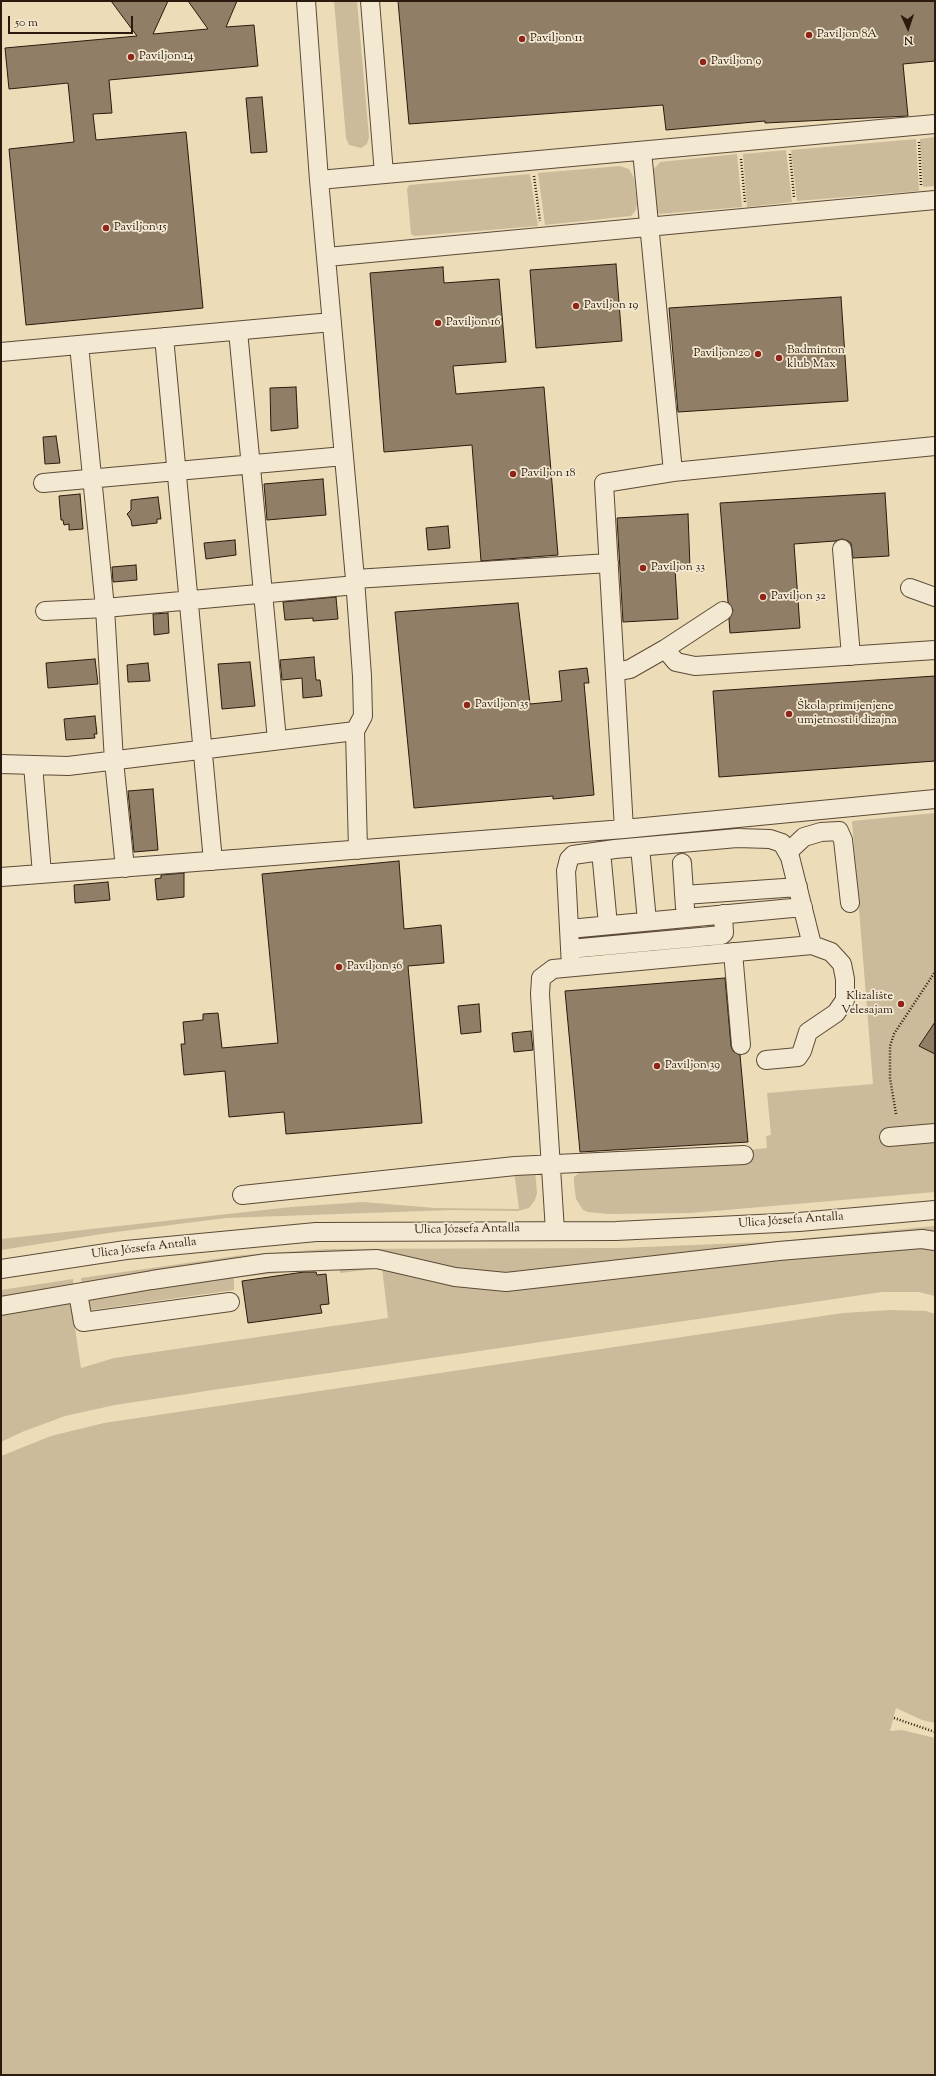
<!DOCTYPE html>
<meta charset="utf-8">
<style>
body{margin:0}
#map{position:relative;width:936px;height:2076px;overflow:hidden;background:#eddcb8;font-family:"Sorts Mill Goudy",serif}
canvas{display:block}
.frame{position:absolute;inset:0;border:2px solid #2b1a0d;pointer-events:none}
.north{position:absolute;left:888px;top:8px;width:40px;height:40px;-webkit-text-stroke:3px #f3e8d1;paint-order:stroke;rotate:177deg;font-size:11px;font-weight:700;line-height:16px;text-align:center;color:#2b1a0d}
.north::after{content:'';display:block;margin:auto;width:14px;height:18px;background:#2b1a0d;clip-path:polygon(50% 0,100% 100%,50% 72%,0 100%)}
.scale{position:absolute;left:8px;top:16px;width:125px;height:18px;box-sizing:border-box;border:2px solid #2b1a0d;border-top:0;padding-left:5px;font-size:12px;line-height:14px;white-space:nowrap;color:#2b1a0d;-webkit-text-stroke:3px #f3e8d1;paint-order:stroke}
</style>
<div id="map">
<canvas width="936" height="2076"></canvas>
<div class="frame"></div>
<div class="north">N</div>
<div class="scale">50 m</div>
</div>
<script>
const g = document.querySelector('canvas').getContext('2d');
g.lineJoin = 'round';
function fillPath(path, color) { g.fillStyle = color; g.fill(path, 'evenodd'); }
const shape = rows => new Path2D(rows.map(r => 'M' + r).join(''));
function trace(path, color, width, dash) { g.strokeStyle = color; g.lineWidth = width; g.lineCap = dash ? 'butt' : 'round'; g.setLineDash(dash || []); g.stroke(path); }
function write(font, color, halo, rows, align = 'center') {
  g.font = font + ' "Sorts Mill Goudy",serif'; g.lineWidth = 3.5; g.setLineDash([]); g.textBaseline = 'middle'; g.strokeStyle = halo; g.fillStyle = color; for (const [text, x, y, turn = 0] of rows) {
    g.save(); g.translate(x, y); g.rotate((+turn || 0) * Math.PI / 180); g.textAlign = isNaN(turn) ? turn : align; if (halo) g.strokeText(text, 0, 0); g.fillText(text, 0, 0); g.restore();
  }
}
fillPath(shape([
 [334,1,357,1,369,137,367,144,361,148,349,145,346,138],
 [935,137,935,186,923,187,920,139],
 [916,139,919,191,797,201,791,150],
 [786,150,792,202,747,207,743,154],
 [737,154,742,207,660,214,656,211,653,176,653,170,660,162],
 [620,166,629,169,634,178,637,204,636,210,631,216,545,225,538,173],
 [530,174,538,226,415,236,411,234,407,189,409,185],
 [935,813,935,1192,691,1213,608,1214,588,1212,583,1210,576,1199,574,1183,574,1177,579,1173,579,1166,767,1148,766,1136,771,1135,767,1093,873,1084,852,821],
 [535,1170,537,1193,535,1200,529,1208,518,1211,452,1210,226,1218,108,1233,1,1250,1,1239,291,1207,363,1202,435,1208,519,1209,514,1171],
 [935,1226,935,1238,509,1278,379,1256,82,1286,81,1278,243,1255,327,1249,619,1248,768,1242],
 [935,1245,935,1296,919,1292,882,1292,213,1390,115,1405,65,1416,22,1432,1,1442,1,1313,71,1301,81,1368,114,1358,388,1318,382,1268,340,1273,339,1264,365,1262,464,1280],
 [291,1266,289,1272,234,1278,234,1290,85,1311,84,1297],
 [73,1279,74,1287,1,1300,1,1290],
 [891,1310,926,1311,935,1314,935,1723,922,1720,896,1708,890,1731,902,1730,935,1738,935,2075,1,2075,1,1456,51,1436,104,1423,843,1313]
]), '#ccbb9b');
const building = shape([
 [111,1,168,1,153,34,208,29,188,1,237,1,226,27,254,25,258,66,109,80,112,113,93,114,96,140,186,132,203,308,26,325,9,149,74,142,68,83,9,89,5,48,137,36,111,1],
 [398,1,935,1,935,61,903,64,908,116,765,123,765,121,666,130,663,105,409,124,398,1],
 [262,97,267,152,251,153,246,98,262,97],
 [616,264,622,341,536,348,530,270,616,264],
 [443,267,444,283,499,279,506,362,453,366,456,394,544,387,558,555,481,561,472,445,384,452,370,273,443,267],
 [841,297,848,401,678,412,669,308,841,297],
 [296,387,298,428,271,431,270,388,296,387],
 [56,436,60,463,45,464,43,437,56,436],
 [323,479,326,515,267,520,264,484,323,479],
 [885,493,889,556,853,558,851,543,848,541,842,539,835,541,794,544,800,628,730,633,729,619,733,610,728,602,720,503,885,493],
 [80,494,83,529,69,530,69,524,64,525,63,520,61,520,59,496,80,494],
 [158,497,161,519,157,519,157,523,132,526,131,520,127,514,131,510,131,500,158,497],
 [688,514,690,567,675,568,678,619,623,622,617,518,688,514],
 [448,526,450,548,428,550,426,528,448,526],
 [235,540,236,555,206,559,204,543,235,540],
 [136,565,137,580,113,582,112,567,136,565],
 [336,597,338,619,313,621,313,618,285,620,283,602,336,597],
 [518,603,530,704,562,701,559,671,587,668,589,683,584,683,594,795,553,799,553,796,414,808,395,612,518,603],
 [168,613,169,633,154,635,153,614,168,613],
 [314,657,316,680,320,680,322,696,303,698,302,678,282,680,280,660,314,657],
 [95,659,98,684,48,688,46,663,95,659],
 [250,662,255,706,222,709,218,664,250,662],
 [148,663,150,681,128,682,127,665,148,663],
 [935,676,935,761,719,777,713,691,935,676],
 [95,716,97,734,94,734,95,738,66,740,64,719,95,716],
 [153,789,158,850,134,852,128,791,153,789],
 [399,861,404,929,441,925,444,963,408,966,422,1123,286,1134,284,1112,229,1117,225,1071,184,1075,181,1044,185,1044,183,1022,203,1020,203,1014,218,1013,222,1048,278,1043,262,874,399,861],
 [184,873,184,897,157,900,155,879,161,878,161,875,184,873],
 [108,882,110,900,75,903,74,885,108,882],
 [725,978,731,1046,733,1051,740,1055,748,1142,580,1152,565,991,725,978],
 [479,1004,481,1032,461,1034,458,1006,479,1004],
 [935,1022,935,1054,919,1046,935,1022],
 [531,1031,533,1050,514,1052,512,1033,531,1031],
 [304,1272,316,1272,317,1275,326,1274,329,1304,320,1305,322,1313,248,1323,242,1281,304,1272]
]);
fillPath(building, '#907f66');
trace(building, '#2b1a0d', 1);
const minor = shape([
 [306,1,319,180,355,579,362,676,363,716,355,731,358,850],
 [370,1,384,174],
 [642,151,673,472],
 [319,180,935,124],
 [327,257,935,200],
 [238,331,277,740],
 [164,337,213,861],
 [79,345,105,608,114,761,125,868],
 [1,352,332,322],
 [935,446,673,472,604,483,624,829,935,799],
 [43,483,344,456],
 [842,549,851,656],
 [355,579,609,563],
 [910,588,935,597],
 [45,611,105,608,356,585],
 [665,649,676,662,695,666,935,650],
 [615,672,630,669,665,649,723,611],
 [1,764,68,766,355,731],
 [33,765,42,874],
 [640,847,647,921],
 [601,851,608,925],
 [788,852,804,837,821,832,839,831,843,840,850,903],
 [682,863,685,908],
 [1,877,624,829],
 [684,895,798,887],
 [569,929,803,907],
 [570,949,722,935,724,933,723,914],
 [733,952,741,1045],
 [571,967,566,871,569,859,573,855,615,849,737,838,770,839,782,843,790,857,812,945],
 [889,1137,935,1133],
 [242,1195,515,1166,744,1155],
 [555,1231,540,994,541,978,553,969,812,945,831,952,842,964,845,979,845,1000,836,1013,808,1032,802,1051,798,1057,766,1060],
 [1,1269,126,1250,316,1232,616,1231,799,1222,935,1210],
 [78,1293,83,1322,230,1302],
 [1,1306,152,1280,267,1263,377,1259,455,1277,506,1282,779,1251,922,1239,935,1241]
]);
trace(minor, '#5c4a38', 20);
trace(shape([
 [919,142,921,185],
 [790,154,794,197],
 [741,159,745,202],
 [534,176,540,221],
 [896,1114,890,1078,890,1046,894,1034,935,972],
 [894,1718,935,1732]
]), '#2b1a0d', 2.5, [1, 2]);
trace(minor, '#f3e8d1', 18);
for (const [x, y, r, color] of [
 [809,35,4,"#8f2418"],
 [522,39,4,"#8f2418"],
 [131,57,4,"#8f2418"],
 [703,62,4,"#8f2418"],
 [106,228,4,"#8f2418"],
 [576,306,4,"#8f2418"],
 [438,323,4,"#8f2418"],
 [758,354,4,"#8f2418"],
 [779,358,4,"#8f2418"],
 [513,474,4,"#8f2418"],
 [643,568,4,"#8f2418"],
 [763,597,4,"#8f2418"],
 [467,705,4,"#8f2418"],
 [789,714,4,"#8f2418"],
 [339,967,4,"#8f2418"],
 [901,1004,4,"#8f2418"],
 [657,1066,4,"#8f2418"]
]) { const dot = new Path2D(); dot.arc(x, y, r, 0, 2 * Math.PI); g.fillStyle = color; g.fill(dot); trace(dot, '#f3e8d1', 1.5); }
write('12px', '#2b1a0d', '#f3e8d1', [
 ["Paviljon 8A",817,35],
 ["Paviljon 11",530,39],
 ["Paviljon 14",139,57],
 ["Paviljon 9",711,62],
 ["Paviljon 15",114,228],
 ["Paviljon 19",584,306],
 ["Paviljon 16",446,323],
 ["Badminton",787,351],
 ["klub Max",787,365],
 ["Paviljon 20",750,354,"right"],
 ["Paviljon 18",521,474],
 ["Paviljon 33",651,568],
 ["Paviljon 32",771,597],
 ["Paviljon 35",475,705],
 ["Škola primijenjene",797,707],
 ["umjetnosti i dizajna",797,721],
 ["Paviljon 36",347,967],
 ["Klizalište",893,997,"right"],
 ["Velesajam",893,1011,"right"],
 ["Paviljon 39",665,1066]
], 'left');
write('12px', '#2b1a0d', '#f3e8d1', [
 ["Ulica Józsefa Antalla",791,1221,-4],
 ["Ulica Józsefa Antalla",467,1230,-1],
 ["Ulica Józsefa Antalla",144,1249,-7]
]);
</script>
